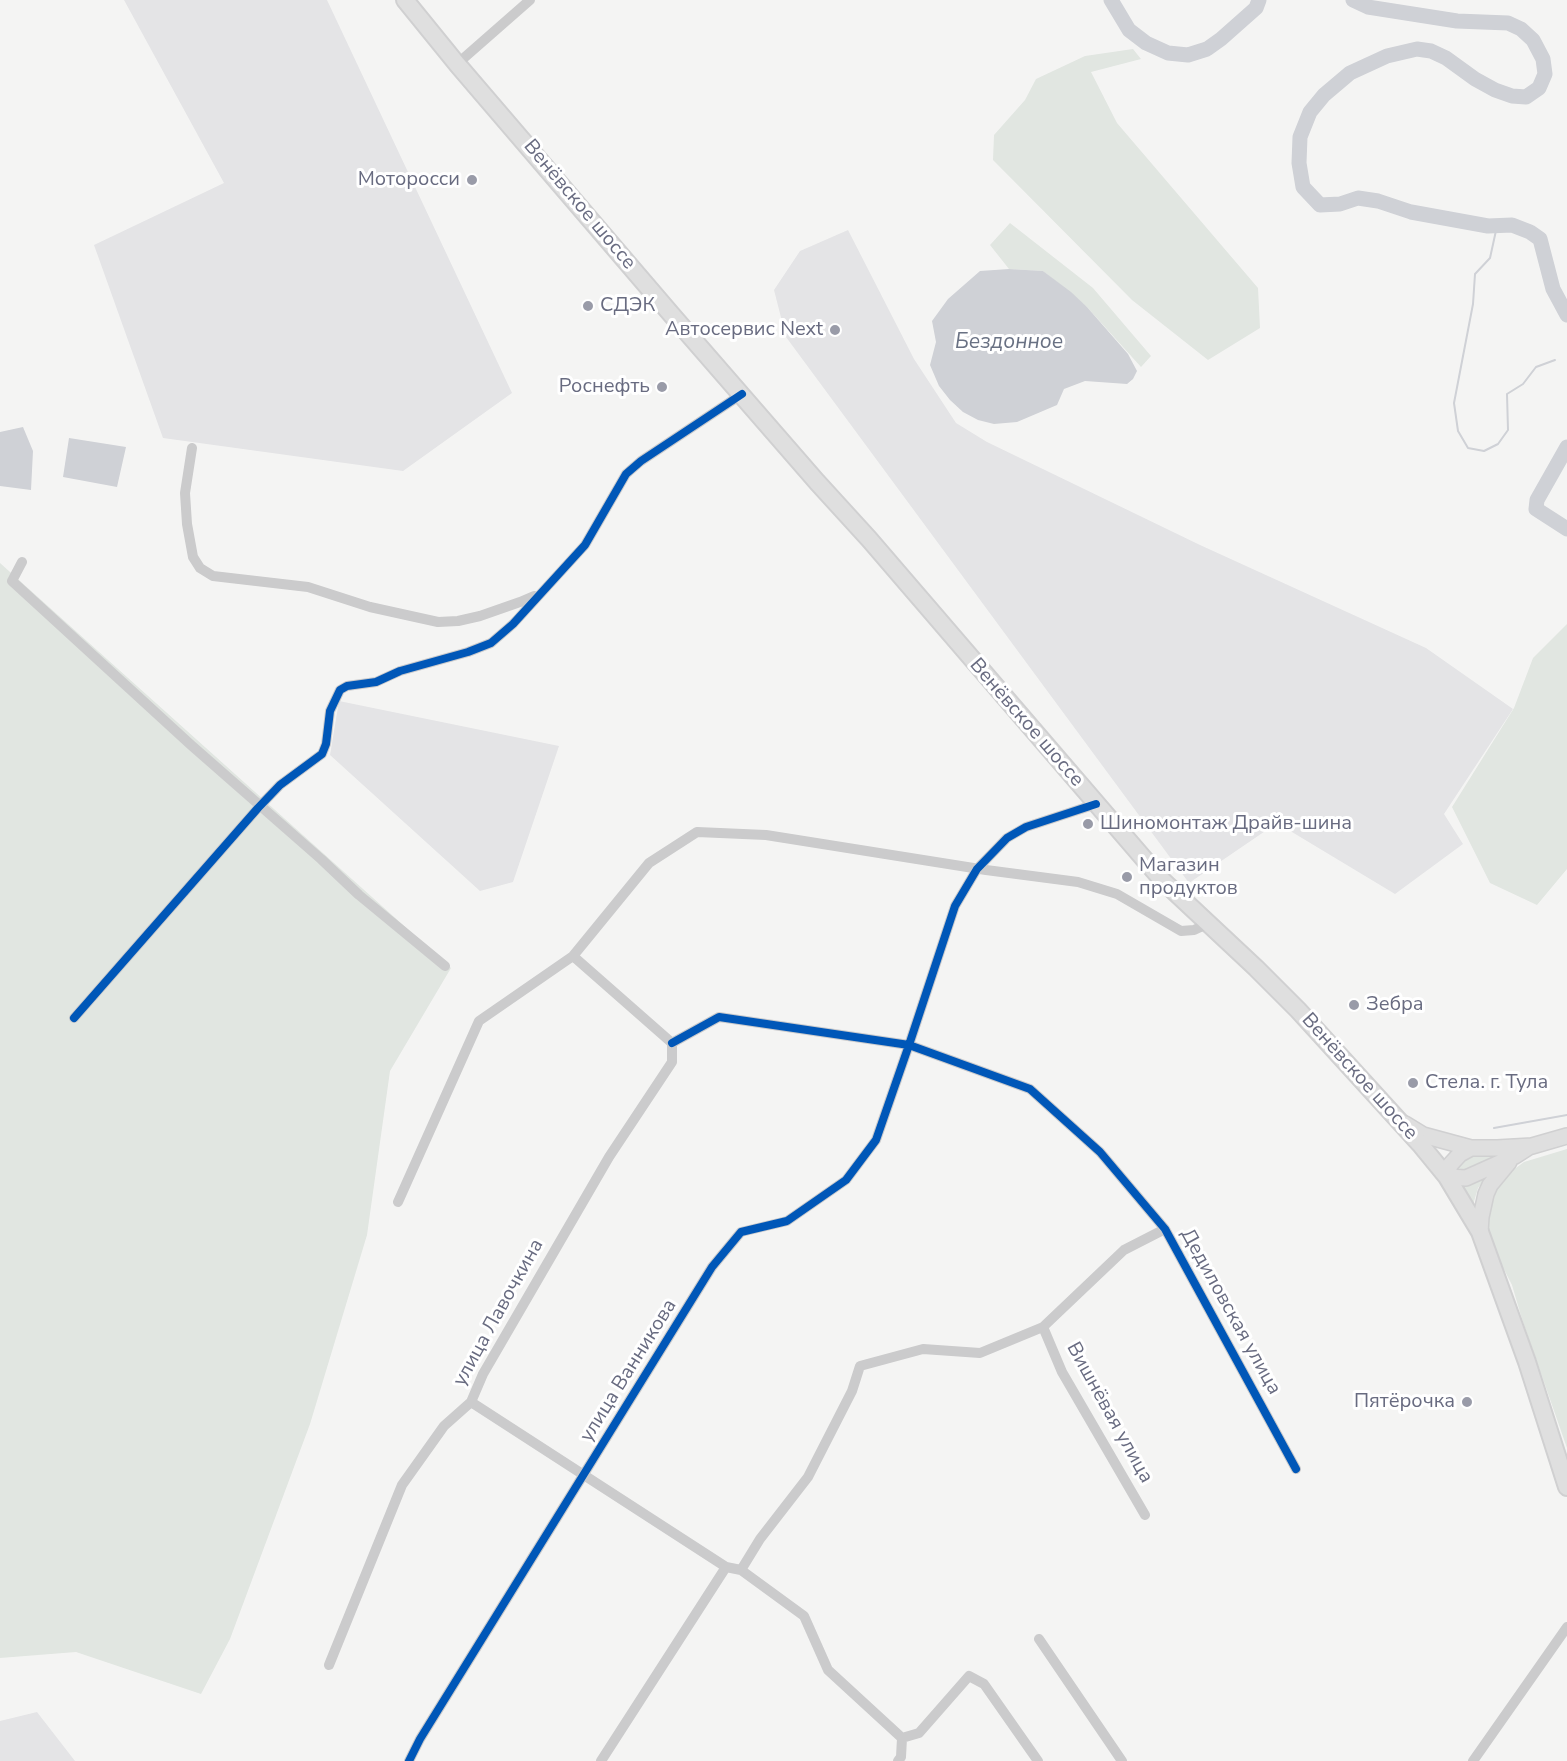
<!DOCTYPE html>
<meta charset="utf-8">
<style>
body{margin:0}
canvas{display:block;background:#f4f4f3}
</style>
<canvas width="1567" height="1761"></canvas>
<script>
const g = document.querySelector('canvas').getContext('2d');
g.lineJoin = 'round';
function fillPath(path, color) { g.fillStyle = color; g.fill(path, 'evenodd'); }
const shape = rows => new Path2D(rows.map(r => 'M' + r).join(''));
function trace(path, color, width, dash) { g.strokeStyle = color; g.lineWidth = width; g.lineCap = dash ? 'butt' : 'round'; g.setLineDash(dash || []); g.stroke(path); }
function write(font, color, halo, rows, align = 'center') {
  g.font = font + ' "Nunito Sans",sans-serif'; g.lineWidth = 6; g.setLineDash([]); g.textBaseline = 'middle'; g.strokeStyle = halo; g.fillStyle = color; for (const [text, x, y, turn = 0] of rows) {
    g.save(); g.translate(x, y); g.rotate((+turn || 0) * Math.PI / 180); g.textAlign = isNaN(turn) ? turn : align; if (halo) g.strokeText(text, 0, 0); g.fillText(text, 0, 0); g.restore();
  }
}
fillPath(shape([
 [124,0,327,0,512,393,403,471,163,438,94,245,224,183],
 [848,230,914,359,956,423,987,442,1200,545,1426,648,1513,709,1444,814,1463,844,1395,894,1277,823,1189,883,786,337,774,290,800,251],
 [339,701,559,746,513,882,480,891,330,755],
 [37,1712,75,1761,0,1761,0,1721]
]), '#e4e4e6');
fillPath(shape([
 [1133,49,1141,59,1091,72,1117,123,1258,288,1260,328,1208,360,1132,300,993,160,994,135,1025,100,1036,79,1085,56],
 [1010,223,1093,288,1151,356,1141,367,1087,307,1043,271,1009,269,990,245],
 [0,563,451,968,390,1071,367,1235,310,1424,230,1639,201,1694,76,1652,0,1658],
 [1567,624,1567,869,1537,905,1490,883,1452,807,1514,708,1533,658],
 [1567,1149,1567,1448,1522,1319,1512,1285,1487,1236,1487,1220,1493,1193,1505,1176,1524,1162],
 [1487,1154,1505,1156,1459,1172,1453,1172,1468,1156],
 [1485,1178,1478,1188,1473,1205,1461,1185]
]), '#e1e6e1');
fillPath(shape([
 [1009,269,1043,271,1071,292,1087,307,1128,354,1137,371,1133,379,1127,384,1085,381,1064,389,1057,405,1017,422,994,424,978,420,963,412,950,400,939,386,930,365,936,342,932,321,948,299,980,271],
 [23,427,33,451,31,490,0,486,0,432],
 [69,438,126,447,117,487,63,477]
]), '#cfd1d6');
trace(shape([
 [1497,226,1490,258,1475,274,1473,304,1454,403,1458,431,1468,448,1484,451,1498,444,1508,430,1507,394,1523,384,1536,367,1555,360],
 [1494,1128,1567,1115]
]), '#cfd1d6', 2);
trace(shape([
 [1111,0,1129,30,1146,43,1168,53,1188,55,1207,49,1221,39,1256,8,1259,0],
 [1353,0,1368,7,1457,21,1508,23,1521,29,1533,40,1543,59,1545,74,1539,88,1526,97,1512,96,1495,90,1475,79,1446,58,1431,51,1417,49,1387,56,1350,73,1324,95,1310,112,1300,137,1299,163,1303,187,1320,205,1340,204,1358,198,1378,201,1411,212,1488,226,1512,225,1530,232,1540,239,1553,289,1567,315],
 [1567,447,1537,500,1536,509,1567,529]
]), '#cfd1d6', 15);
const secondary = shape([
 [1405,1124,1423,1135,1471,1148,1497,1148,1532,1146,1567,1136],
 [1471,1148,1460,1154,1450,1165,1447,1177,1466,1178,1515,1156,1529,1147],
 [1480,1232,1481,1217,1486,1194,1490,1185,1509,1162]
]);
const primary = shape([
 [405,0,457,64,671,314,817,482,869,539,1163,881,1256,968,1298,1010,1420,1144,1447,1177,1480,1232,1527,1362,1567,1487]
]);
trace(secondary, '#d0d0d1', 18);
trace(primary, '#d0d0d1', 20);
trace(shape([
 [457,64,530,0],
 [192,448,185,493,187,524,193,557,200,568,213,576,308,587,370,607,438,622,458,621,480,616,520,602,534,596],
 [22,562,12,581,191,745,321,859,359,895,445,966],
 [74,1018,258,808,280,785,322,754,326,744,330,711,340,690,347,686,376,682,400,671,468,652,491,643,513,624,585,545,626,474,641,461,742,394],
 [672,1043,719,1017,909,1045,1030,1089,1100,1152,1165,1229,1296,1469],
 [672,1043,573,956,649,863,697,832,766,835,986,870,1078,882,1117,894,1181,931,1194,930,1207,924],
 [398,1202,479,1021,573,956],
 [1043,1327,1062,1372,1145,1515],
 [471,1402,726,1567,741,1570,804,1616,828,1670,902,1738,901,1757,898,1761],
 [741,1570,760,1539,808,1477,852,1391,860,1366,923,1349,980,1353,1043,1327,1124,1250,1165,1229],
 [1039,1639,1122,1761],
 [329,1665,402,1485,444,1426,471,1402,483,1374,609,1157,672,1062,672,1043],
 [902,1738,919,1733,969,1676,984,1684,1038,1761],
 [409,1761,420,1739,712,1267,741,1232,787,1221,846,1180,876,1140,909,1045,955,906,977,869,1007,838,1026,827,1096,804],
 [601,1761,726,1567],
 [1473,1761,1567,1627]
]), '#cbcbcc', 10);
trace(secondary, '#dfdfdf', 15);
trace(primary, '#dfdfdf', 16);
trace(shape([
 [74,1018,258,808,280,785,322,754,326,744,330,711,340,690,347,686,376,682,400,671,468,652,491,643,513,624,585,545,626,474,641,461,742,394],
 [672,1043,719,1017,909,1045,1030,1089,1100,1152,1165,1229,1296,1469],
 [409,1761,420,1739,712,1267,741,1232,787,1221,846,1180,876,1140,909,1045,955,906,977,869,1007,838,1026,827,1096,804]
]), '#0057b8', 8);
for (const [x, y, r, color] of [
 [472,180,6,"#999ba8"],
 [588,306,6,"#999ba8"],
 [835,330,6,"#999ba8"],
 [662,387,6,"#999ba8"],
 [1088,824,6,"#999ba8"],
 [1127,877,6,"#999ba8"],
 [1354,1005,6,"#999ba8"],
 [1413,1083,6,"#999ba8"],
 [1467,1402,6,"#999ba8"]
]) { const dot = new Path2D(); dot.arc(x, y, r, 0, 2 * Math.PI); g.fillStyle = color; g.fill(dot); trace(dot, '#fff', 2); }
write('20px', '#686b80', '#fff', [
 ["Моторосси",460,180,"right"],
 ["СДЭК",600,306],
 ["Автосервис Next",823,330,"right"],
 ["Роснефть",650,387,"right"],
 ["Шиномонтаж Драйв-шина",1100,824],
 ["Магазин",1139,866],
 ["продуктов",1139,889],
 ["Зебра",1366,1005],
 ["Стела. г. Тула",1425,1083],
 ["Пятёрочка",1455,1402,"right"]
], 'left');
write('20px', '#686b80', '#fff', [
 ["Венёвское шоссе",579,205,50],
 ["Венёвское шоссе",1026,723,49],
 ["Венёвское шоссе",1359,1077,48],
 ["Дедиловская улица",1230,1312,61],
 ["улица Лавочкина",499,1313,-61],
 ["улица Ванникова",629,1371,-58],
 ["Вишнёвая улица",1109,1413,61]
]);
write('italic 21px', '#697183', '#fff', [
 ["Бездонное",1009,343]
]);
</script>
